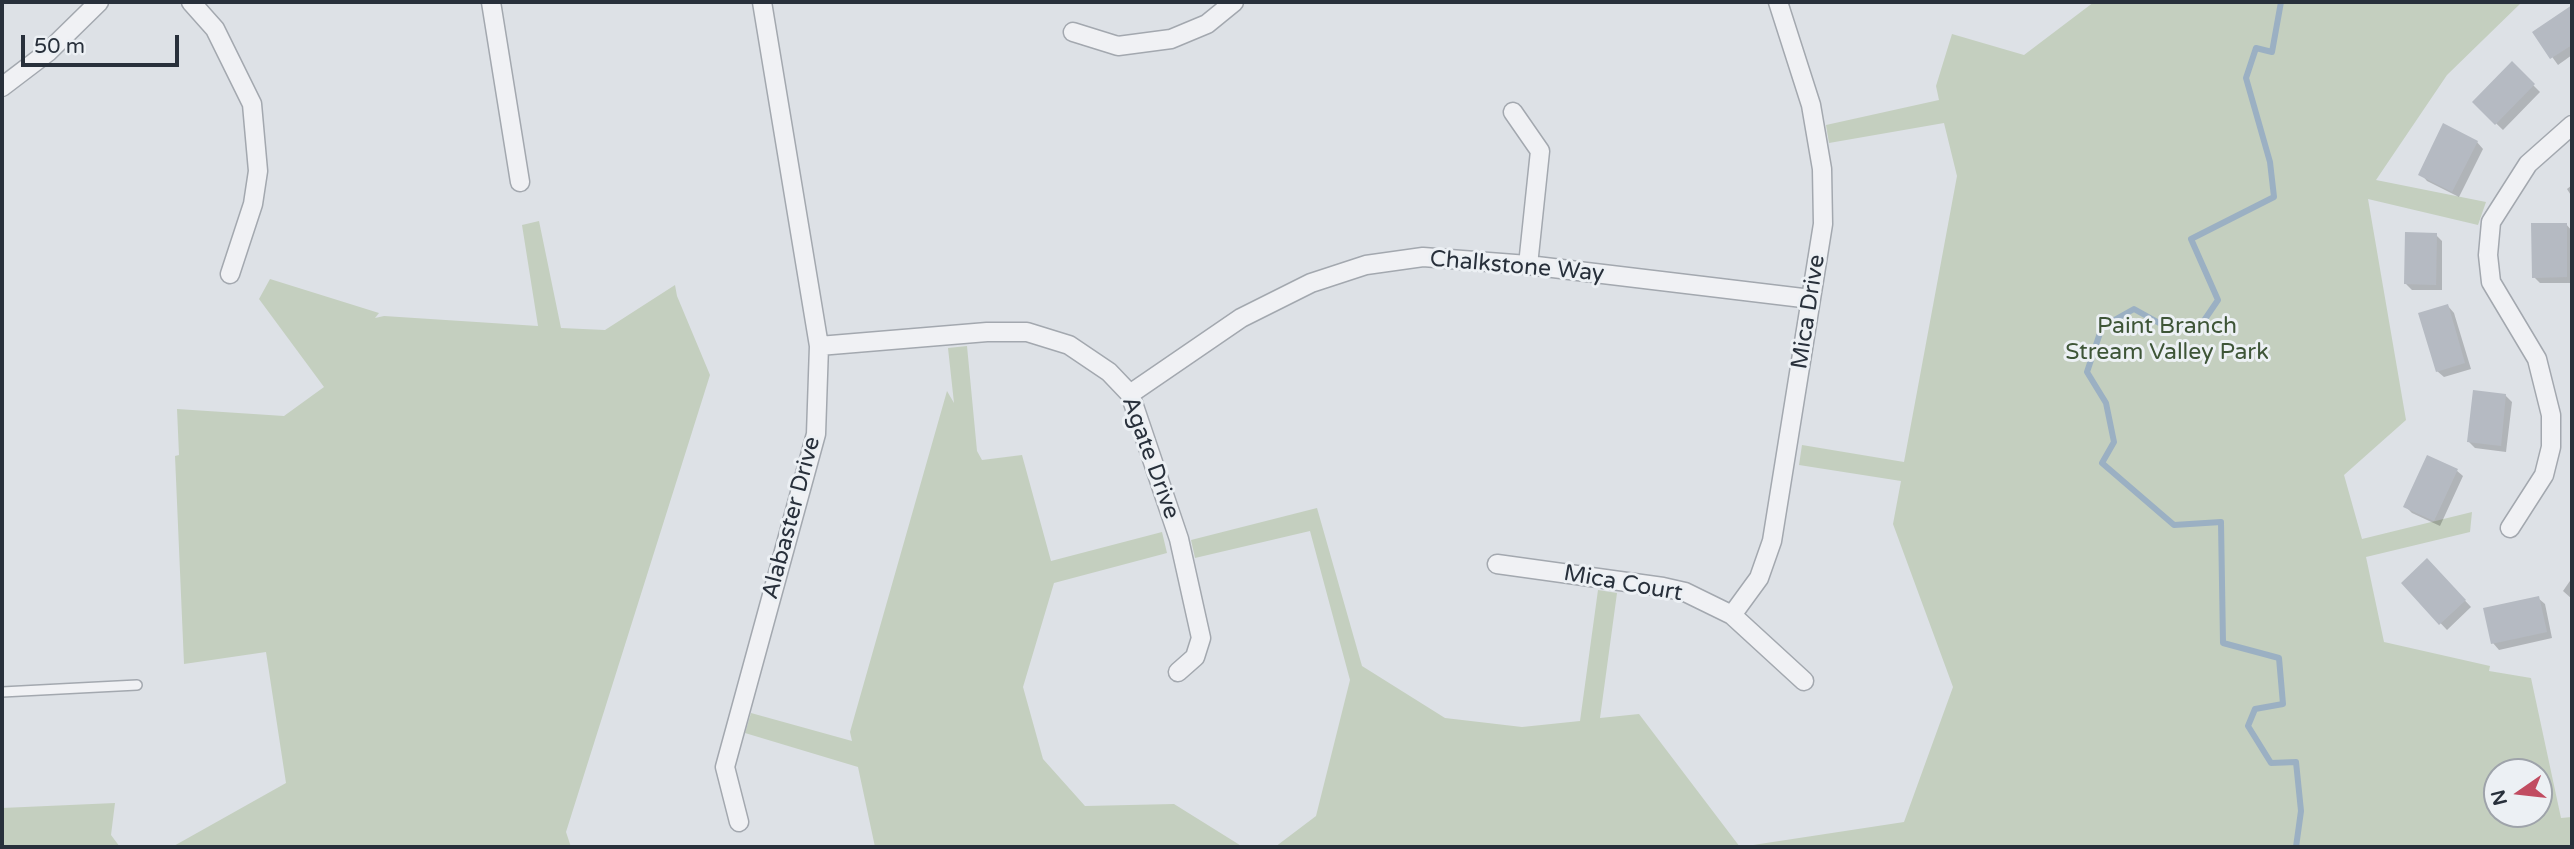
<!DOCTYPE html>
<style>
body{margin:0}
#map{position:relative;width:2574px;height:849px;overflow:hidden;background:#dde1e6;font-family:"Varela Round",sans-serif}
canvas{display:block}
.frame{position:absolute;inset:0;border:4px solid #28303b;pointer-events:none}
.north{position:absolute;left:2483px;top:758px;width:70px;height:70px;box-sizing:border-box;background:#ecf0f4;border:2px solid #9ea3aa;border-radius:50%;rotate:256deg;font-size:19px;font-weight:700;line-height:28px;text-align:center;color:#28303b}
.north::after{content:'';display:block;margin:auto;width:24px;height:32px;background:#c14c61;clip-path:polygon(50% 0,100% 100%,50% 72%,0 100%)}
.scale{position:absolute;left:21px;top:35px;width:158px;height:32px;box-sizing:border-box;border:4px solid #28303b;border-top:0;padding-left:9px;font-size:21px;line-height:24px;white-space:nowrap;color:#28303b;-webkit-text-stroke:5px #ecf0f4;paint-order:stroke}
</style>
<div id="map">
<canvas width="2574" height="849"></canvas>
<div class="frame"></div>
<div class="north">N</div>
<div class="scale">50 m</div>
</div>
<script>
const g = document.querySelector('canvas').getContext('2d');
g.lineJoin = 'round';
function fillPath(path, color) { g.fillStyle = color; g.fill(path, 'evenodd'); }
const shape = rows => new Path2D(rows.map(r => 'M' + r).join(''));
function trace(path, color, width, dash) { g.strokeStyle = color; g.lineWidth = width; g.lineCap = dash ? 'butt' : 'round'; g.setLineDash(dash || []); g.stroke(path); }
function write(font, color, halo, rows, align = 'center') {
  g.font = font + ' "Varela Round",sans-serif'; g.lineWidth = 6; g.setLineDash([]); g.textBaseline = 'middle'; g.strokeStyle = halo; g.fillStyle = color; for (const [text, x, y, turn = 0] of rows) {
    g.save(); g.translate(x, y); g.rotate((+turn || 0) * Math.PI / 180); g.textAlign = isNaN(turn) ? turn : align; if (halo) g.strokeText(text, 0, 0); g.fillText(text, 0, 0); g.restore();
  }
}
fillPath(shape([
 [2094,2,2522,2,2447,75,2376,180,2486,202,2478,225,2368,199,2406,420,2344,475,2362,539,2472,512,2470,532,2366,557,2384,642,2490,666,2489,671,2531,678,2561,818,2572,817,2572,847,1275,847,1316,816,1350,680,1310,531,1195,558,1191,540,1317,508,1362,666,1445,718,1522,727,1580,721,1598,590,1617,593,1600,718,1639,714,1740,847,1904,822,1953,687,1893,524,1901,481,1799,465,1802,445,1904,462,1957,176,1944,123,1829,143,1826,125,1939,100,1936,86,1952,34,2024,55],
 [2497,772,2539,772,2539,814,2497,814],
 [539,221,561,328,605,330,675,285,677,296,710,375,566,832,571,847,172,847,286,783,266,652,184,664,175,456,179,455,177,409,284,416,324,387,259,299,270,279,379,313,375,318,384,316,538,326,522,225],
 [967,346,977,451,982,460,1022,455,1051,561,1162,532,1167,553,1054,583,1023,687,1043,759,1085,806,1174,804,1243,847,875,847,858,767,745,733,751,713,852,741,850,732,947,391,954,403,948,348],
 [115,803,111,835,120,847,2,847,2,808]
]), '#c4cfbf');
fillPath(shape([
 [2572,7,2572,55,2558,65,2534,32],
 [2512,64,2540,92,2503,130,2474,102],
 [2477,142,2483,149,2459,197,2427,181,2421,174],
 [2572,185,2572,197,2567,189],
 [2566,224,2572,231,2572,283,2540,283,2534,277],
 [2436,235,2442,241,2442,290,2412,290,2406,284],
 [2448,306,2454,313,2471,369,2444,377,2437,371],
 [2505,395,2512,402,2506,452,2475,448,2469,442],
 [2456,470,2463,476,2440,526,2412,513,2405,506],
 [2427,560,2471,607,2447,630,2403,583],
 [2572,578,2572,599,2563,591],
 [2538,598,2545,604,2552,638,2499,650,2493,643]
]), '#0003');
trace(shape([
 [2281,2,2272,52,2256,48,2246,78,2270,162,2274,197,2191,239,2218,300,2203,322,2170,329,2134,309,2102,327,2087,372,2106,403,2114,442,2102,463,2174,525,2221,522,2223,643,2279,658,2283,704,2255,709,2248,726,2271,763,2296,762,2301,811,2296,847]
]), '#9bb0c3', 6);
fillPath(shape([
 [2572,5,2572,45,2550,59,2532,32],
 [2512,61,2535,84,2495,125,2472,102],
 [2443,123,2478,141,2452,192,2418,175],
 [2531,223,2567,223,2567,277,2532,278],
 [2405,232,2437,233,2436,285,2404,284],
 [2448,304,2465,363,2436,372,2418,313],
 [2473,390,2506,394,2501,446,2467,442],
 [2427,455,2458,469,2434,521,2403,507],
 [2427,558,2466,600,2439,625,2401,583],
 [2539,596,2547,632,2491,644,2483,608]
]), '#b5bac2');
const lane = shape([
 [2,692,137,685]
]);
const street = shape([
 [191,2,215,29,252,104,258,171,253,204,230,274],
 [491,2,520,182],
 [1073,32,1118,46,1171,39,1207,24,1234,2],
 [2,87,48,52,99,2],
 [1513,112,1540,151,1528,265],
 [819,346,987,332,1027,332,1069,345,1109,372,1130,394,1179,539,1201,638,1195,657,1178,672],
 [1130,394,1241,318,1311,283,1366,265,1423,257,1528,265,1811,299],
 [2510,528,2544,475,2551,447,2551,415,2537,359,2491,282,2488,255,2491,222,2528,164,2572,125],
 [1497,564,1663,587,1685,592,1732,615,1804,681],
 [1732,615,1759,578,1772,541,1823,224,1822,169,1811,105,1778,2],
 [739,822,725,767,816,434,819,346,762,2]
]);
trace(lane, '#a3a8af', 12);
trace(street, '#a3a8af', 21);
trace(lane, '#f0f1f4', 9);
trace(street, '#f0f1f4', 18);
write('23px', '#28303b', '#ecf0f4', [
 ["Chalkstone Way",1517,267,5],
 ["Mica Drive",1809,312,-81],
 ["Agate Drive",1150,458,70],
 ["Alabaster Drive",792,518,-75],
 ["Mica Court",1623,584,10]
]);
write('23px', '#3e5537', '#ecf0f4', [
 ["Paint Branch",2167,327],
 ["Stream Valley Park",2167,353]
]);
</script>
